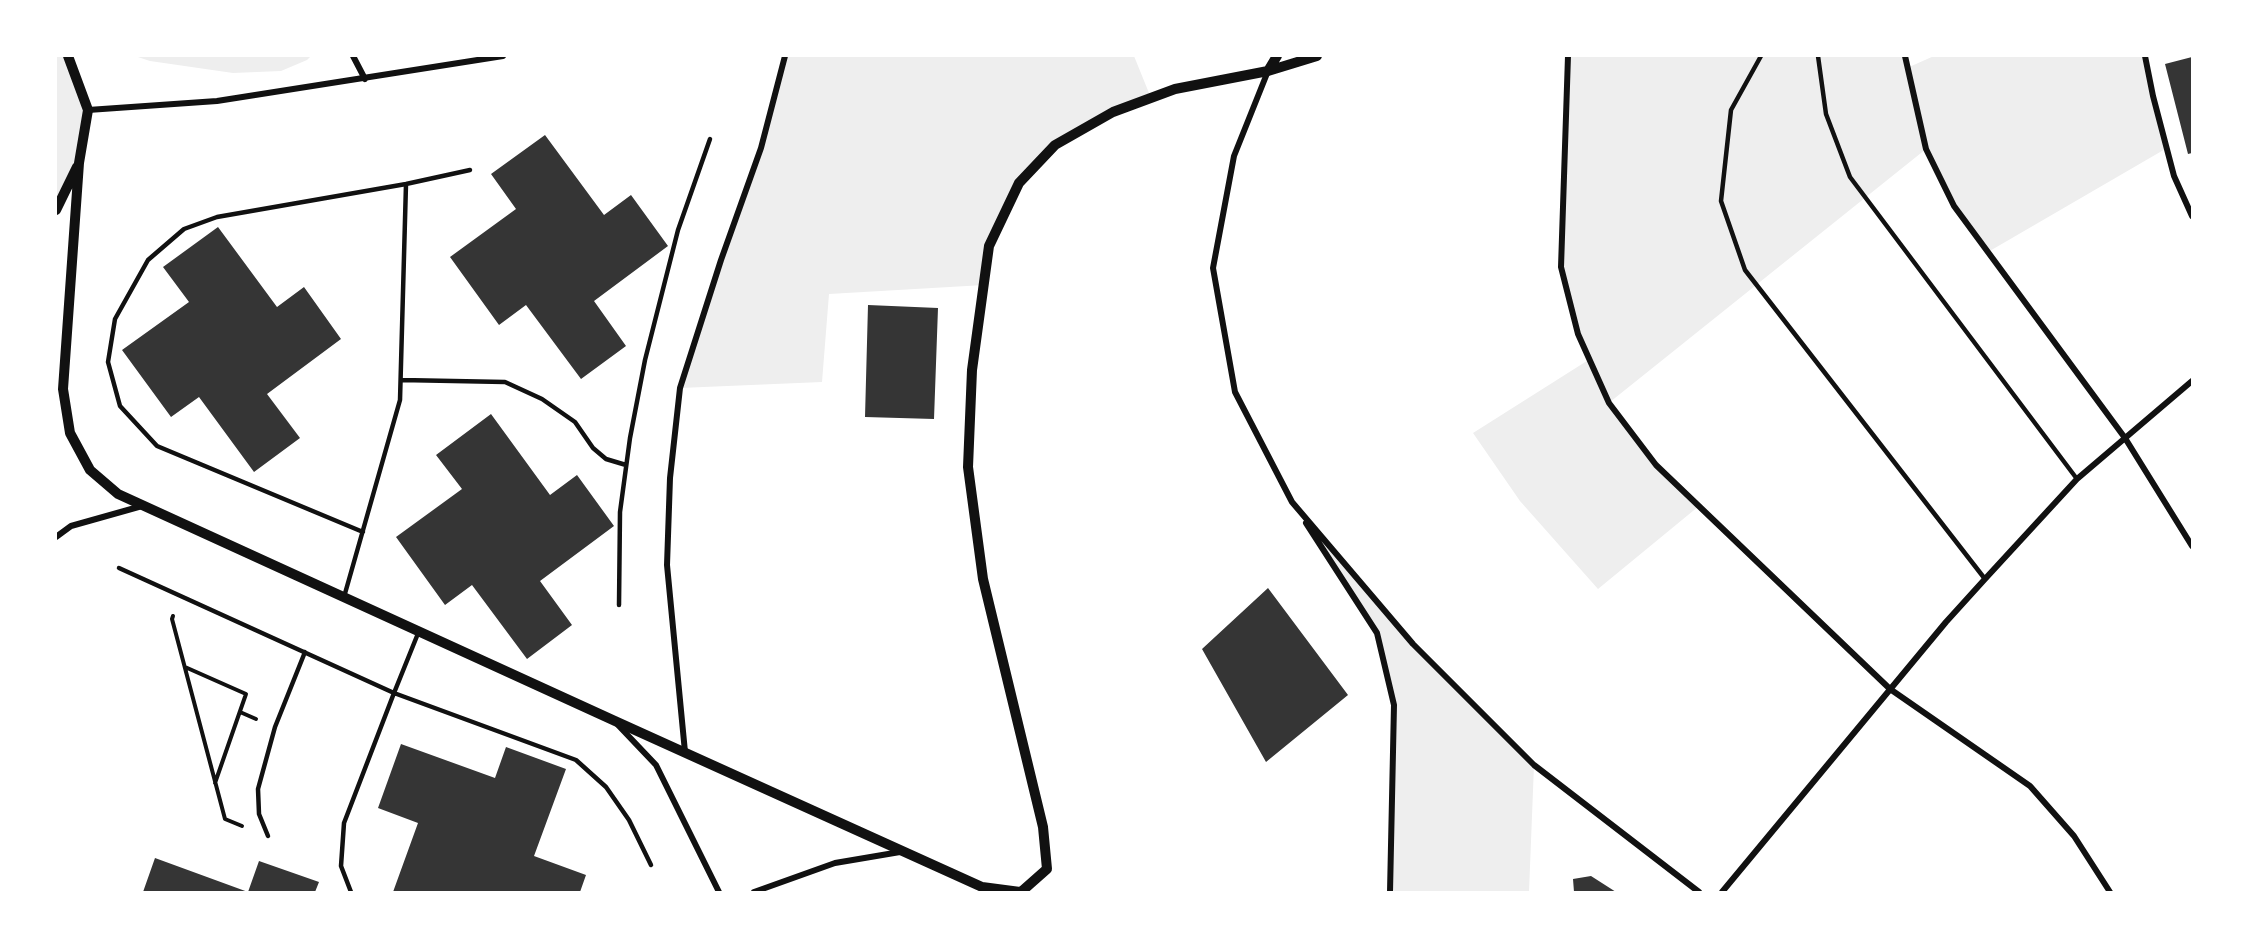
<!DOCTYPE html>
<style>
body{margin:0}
#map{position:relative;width:2248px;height:948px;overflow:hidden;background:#fff;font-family:Arial,sans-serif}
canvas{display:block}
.frame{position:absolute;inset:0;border:57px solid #fff;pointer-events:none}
</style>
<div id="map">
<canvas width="2248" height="948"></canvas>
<div class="frame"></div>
</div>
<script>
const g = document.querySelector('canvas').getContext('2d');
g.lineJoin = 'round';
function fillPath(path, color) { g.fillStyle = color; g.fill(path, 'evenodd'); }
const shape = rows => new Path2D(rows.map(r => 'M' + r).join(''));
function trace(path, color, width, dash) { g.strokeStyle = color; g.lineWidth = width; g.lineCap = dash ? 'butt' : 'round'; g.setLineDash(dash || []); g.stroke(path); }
fillPath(shape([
 [56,56,68,56,88,110,79,163,56,210],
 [135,56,311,56,307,60,281,71,233,73,150,61],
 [785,56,1134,56,1151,98,1055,145,1019,182,989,246,984,285,829,294,822,382,680,388,761,148],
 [1568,56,1905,56,1907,68,1934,56,2145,56,2167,148,1988,252,1954,206,1926,149,1610,402,1656,465,1699,506,1598,589,1520,501,1473,433,1590,359,1578,334,1561,267],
 [1292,502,1413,644,1534,765,1529,892,1390,892,1394,705,1377,634]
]), '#eee');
fillPath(shape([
 [2192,57,2192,153,2188,154,2165,64],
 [545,135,604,215,631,195,668,246,594,301,626,346,581,379,526,305,499,325,450,257,516,209,491,174],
 [218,227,277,307,304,287,341,339,267,394,300,438,254,472,199,397,171,417,122,350,189,302,163,267],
 [868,305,938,308,934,419,865,417],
 [491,414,550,495,577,475,614,526,540,581,572,625,527,659,472,585,445,605,396,537,462,489,436,455],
 [1268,588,1348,695,1266,762,1202,649],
 [401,744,495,778,506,747,566,769,534,856,586,875,580,892,393,892,418,823,378,808],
 [155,858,248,892,259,861,319,882,315,892,143,892],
 [1591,876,1616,892,1574,892,1573,879]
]), '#353535');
trace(shape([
 [173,616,172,619,225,819,242,826],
 [185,667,246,694,215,783],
 [240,712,256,719]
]), '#111', 4);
trace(shape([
 [1761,56,1731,110,1721,201,1745,270,1985,579],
 [1818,56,1826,114,1850,177,2077,479],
 [401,380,505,382,542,399,575,422,593,448,606,459,626,465],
 [363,532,157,446,120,406,108,362,115,319,148,260,184,229,217,217,406,184,470,170],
 [119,568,394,693,419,631],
 [344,597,400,400,406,184],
 [619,605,620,512,630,438,645,360,678,230,710,139],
 [268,836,259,814,258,789,275,727,305,652],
 [351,892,341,866,344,823,394,693,576,760,606,787,629,820,651,865]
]), '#111', 4.5);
trace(shape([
 [353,56,365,79],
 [1568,56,1561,267,1578,334,1609,403,1656,465,1890,689,2030,786,2074,836,2110,892],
 [1905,56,1926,149,1954,206,2125,438,2192,546],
 [2145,56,2153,96,2174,176,2192,216],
 [1268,71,1234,156,1213,268,1235,392,1292,502,1413,644,1534,765,1699,892],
 [88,110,217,101,503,56],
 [1306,523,1377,633,1394,705,1390,892],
 [56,537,71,526,142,506],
 [618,725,656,765,719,892],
 [685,752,667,565,670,478,680,388,721,260,761,148,785,56],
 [754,892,835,863,900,852],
 [1722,892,1946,622,1985,579,2077,479,2192,381]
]), '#111', 6);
trace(shape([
 [68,56,88,110,79,163,63,389,70,433,90,470,118,494,615,721,982,887,1020,892],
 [1268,71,1277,56],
 [56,210,77,167],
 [1021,892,1047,869,1043,827,983,579,968,467,972,370,989,246,1019,183,1055,145,1113,112,1175,89,1268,71,1317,56]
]), '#111', 10);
</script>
